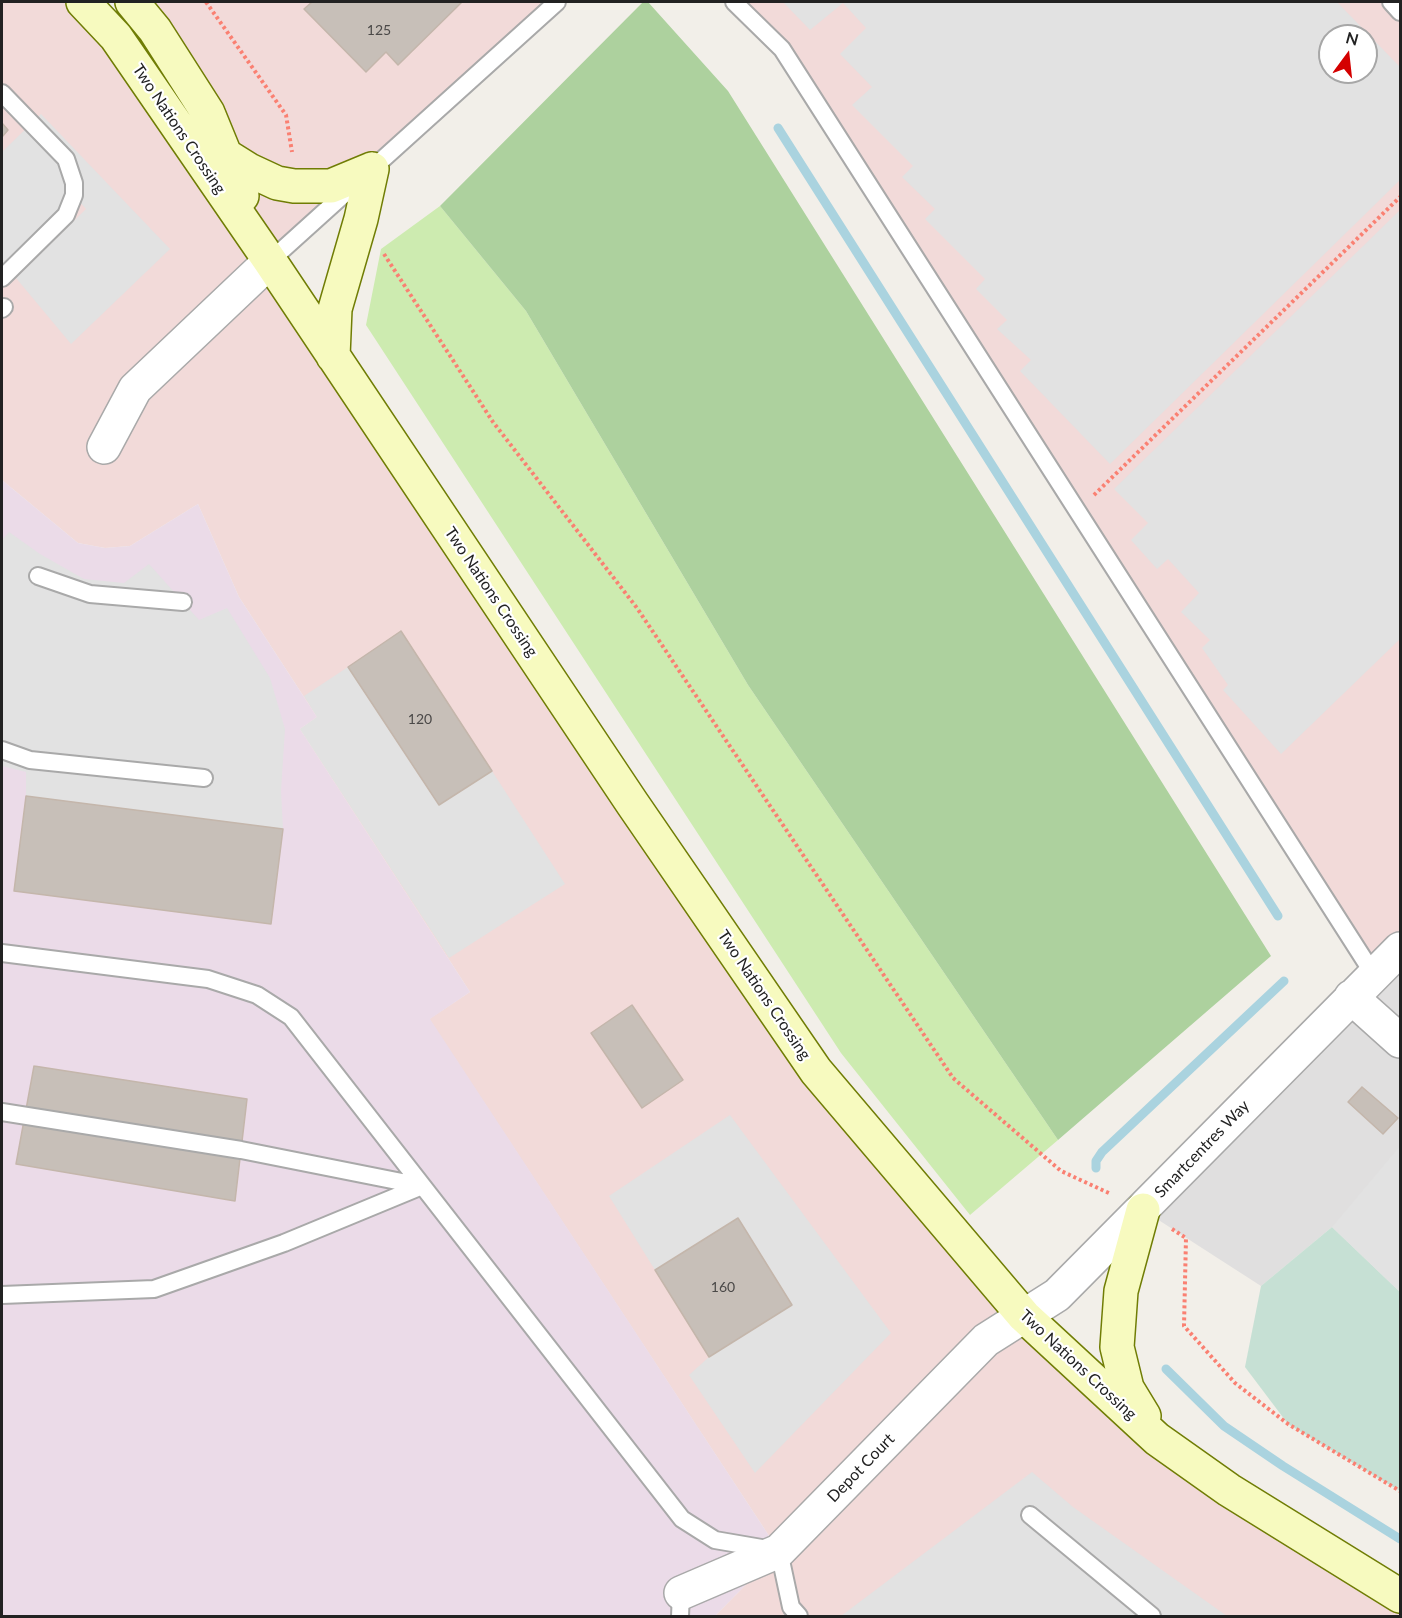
<!DOCTYPE html>
<style>
body{margin:0}
#map{position:relative;width:1402px;height:1618px;overflow:hidden;background:#f2efe9;font-family:Lato,sans-serif}
canvas{display:block}
.frame{position:absolute;inset:0;border:3px solid #222;pointer-events:none}
.north{position:absolute;left:1318px;top:24px;width:60px;height:60px;box-sizing:border-box;background:#fff;border:2px solid #a7a7a7;border-radius:50%;rotate:15deg;font-size:16px;font-weight:700;line-height:24px;text-align:center;color:#222}
.north::after{content:'';display:block;margin:auto;width:21px;height:27px;background:#d40000;clip-path:polygon(50% 0,100% 100%,50% 72%,0 100%)}
</style>
<div id="map">
<canvas width="1402" height="1618"></canvas>
<div class="frame"></div>
<div class="north">N</div>
</div>
<script>
const g = document.querySelector('canvas').getContext('2d');
g.lineJoin = 'round';
function fillPath(path, color) { g.fillStyle = color; g.fill(path, 'evenodd'); }
const shape = rows => new Path2D(rows.map(r => 'M' + r).join(''));
function trace(path, color, width, dash) { g.strokeStyle = color; g.lineWidth = width; g.lineCap = dash ? 'butt' : 'round'; g.setLineDash(dash || []); g.stroke(path); }
function write(font, color, halo, rows, align = 'center') {
  g.font = font + ' Lato,sans-serif'; g.lineWidth = 4.5; g.setLineDash([]); g.textBaseline = 'middle'; g.strokeStyle = halo; g.fillStyle = color; for (const [text, x, y, turn = 0] of rows) {
    g.save(); g.translate(x, y); g.rotate((+turn || 0) * Math.PI / 180); g.textAlign = isNaN(turn) ? turn : align; if (halo) g.strokeText(text, 0, 0); g.fillText(text, 0, 0); g.restore();
  }
}
fillPath(shape([
 [1400,949,1400,1292,1332,1227,1261,1286,1143,1210]
]), '#e0dfdf');
fillPath(shape([
 [2,2,83,2,268,257,132,2,557,2,270,261,816,1071,1157,1439,1400,1596,1400,1616,715,1616,779,1551,429,1019,470,992,300,729,317,717,239,597,198,504,130,546,105,548,78,543,2,480],
 [735,2,1400,2,1400,949,1374,975,782,49],
 [1330,36,1366,36,1366,72,1330,72]
]), '#f2dad9');
fillPath(shape([
 [2,480,78,543,105,548,130,546,198,504,239,597,317,717,300,729,470,992,430,1019,779,1551,715,1616,2,1616]
]), '#ebdbe8');
fillPath(shape([
 [440,206,526,311,748,685,1058,1140,970,1215,841,1053,366,325,381,249]
]), '#cdebb0');
fillPath(shape([
 [643,2,648,2,728,91,1271,956,1058,1140,748,685,526,311,440,206]
]), '#add19e');
fillPath(shape([
 [1332,1227,1400,1292,1400,1491,1288,1424,1245,1367,1261,1286]
]), '#c6e0d4');
fillPath(shape([
 [783,2,1337,2,1400,67,1400,180,1110,464,1020,371,1031,360,997,329,1007,320,976,289,985,279,925,219,935,209,902,177,913,166,852,105,872,87,840,54,866,28,843,3,810,30],
 [1330,36,1366,36,1366,72,1330,72],
 [41,114,170,249,71,344,16,278,86,209,74,196,2,265,2,152],
 [1400,210,1400,639,1281,754,1223,690,1228,685,1202,648,1210,640,1181,612,1199,593,1168,559,1157,569,1131,540,1148,523,1114,489],
 [9,532,40,554,84,579,124,583,149,564,199,620,227,608,270,678,285,729,281,791,283,829,26,796,26,772,2,766,2,540],
 [348,667,439,805,492,771,565,884,449,958,300,729,317,717,304,696],
 [730,1115,891,1333,755,1473,689,1375,709,1357,792,1304,738,1219,655,1270,609,1196],
 [1400,1146,1400,1292,1332,1227],
 [1032,1472,1073,1507,1227,1616,841,1616]
]), '#e2e2e2');
trace(shape([
 [778,128,1278,916],
 [1096,1168,1096,1161,1102,1152,1284,981],
 [1166,1369,1224,1426,1283,1466,1400,1539]
]), '#aad3df', 9);
const building = shape([
 [312,2,462,2,398,65,386,52,366,72,304,9,312,2],
 [2,123,8,130,2,137,2,123],
 [401,631,492,771,439,805,348,667,401,631],
 [26,796,283,829,271,924,14,891,26,796],
 [632,1005,683,1080,642,1108,591,1033,632,1005],
 [34,1066,247,1099,235,1201,16,1164,34,1066],
 [1362,1087,1398,1118,1383,1134,1348,1102,1362,1087],
 [738,1218,792,1305,709,1357,655,1270,738,1218]
]);
fillPath(building, '#c7bfb8');
trace(building, '#c4b6ab', 1.5);
const service = shape([
 [734,2,782,49,1374,975],
 [1391,2,1400,12],
 [2,93,66,159,74,183,74,195,66,215,2,278],
 [270,261,557,2],
 [2,309,4,307],
 [38,576,90,594,183,602],
 [2,750,30,760,204,778],
 [2,953,208,979,257,995,291,1017,682,1519,715,1540,779,1551,791,1607,799,1616],
 [2,1112,241,1150,422,1186],
 [2,1295,154,1289,284,1243,422,1186],
 [1030,1515,1152,1616],
 [680,1616,681,1593]
]);
const minor = shape([
 [104,447,135,389,270,261],
 [1351,997,1400,1041],
 [681,1593,779,1551,986,1340,1057,1295,1400,949]
]);
const secondary = shape([
 [83,2,116,37,270,261,632,803,816,1071,1024,1316,1157,1439,1229,1490,1400,1596],
 [132,2,155,30,208,113,242,196],
 [225,155,249,170,277,183,294,186,331,186,372,169],
 [333,356,335,309,361,219,372,169],
 [1143,1210,1121,1291,1117,1347,1127,1388,1144,1416]
]);
trace(service, '#a9a9a9', 20);
trace(minor, '#a9a9a9', 36);
trace(secondary, '#707d05', 36);
trace(shape([
 [206,2,286,115,292,152],
 [384,254,493,422,637,608,953,1078,1061,1171,1111,1194],
 [1094,495,1400,197],
 [1172,1229,1186,1238,1184,1326,1235,1383,1288,1424,1400,1491]
]), '#fa8072', 4, [3, 3]);
trace(service, '#fff', 16);
trace(minor, '#fff', 33);
trace(secondary, '#f7fabf', 33);
write('14px', '#4b4948', null, [
 ["125",379,30],
 ["120",420,719],
 ["160",723,1287]
]);
write('16px', '#222', '#fff', [
 ["Two Nations Crossing",179,129,56],
 ["Two Nations Crossing",491,592,56],
 ["Two Nations Crossing",764,995,56],
 ["Smartcentres Way",1202,1149,-46],
 ["Two Nations Crossing",1078,1365,43],
 ["Depot Court",861,1468,-46]
]);
</script>
